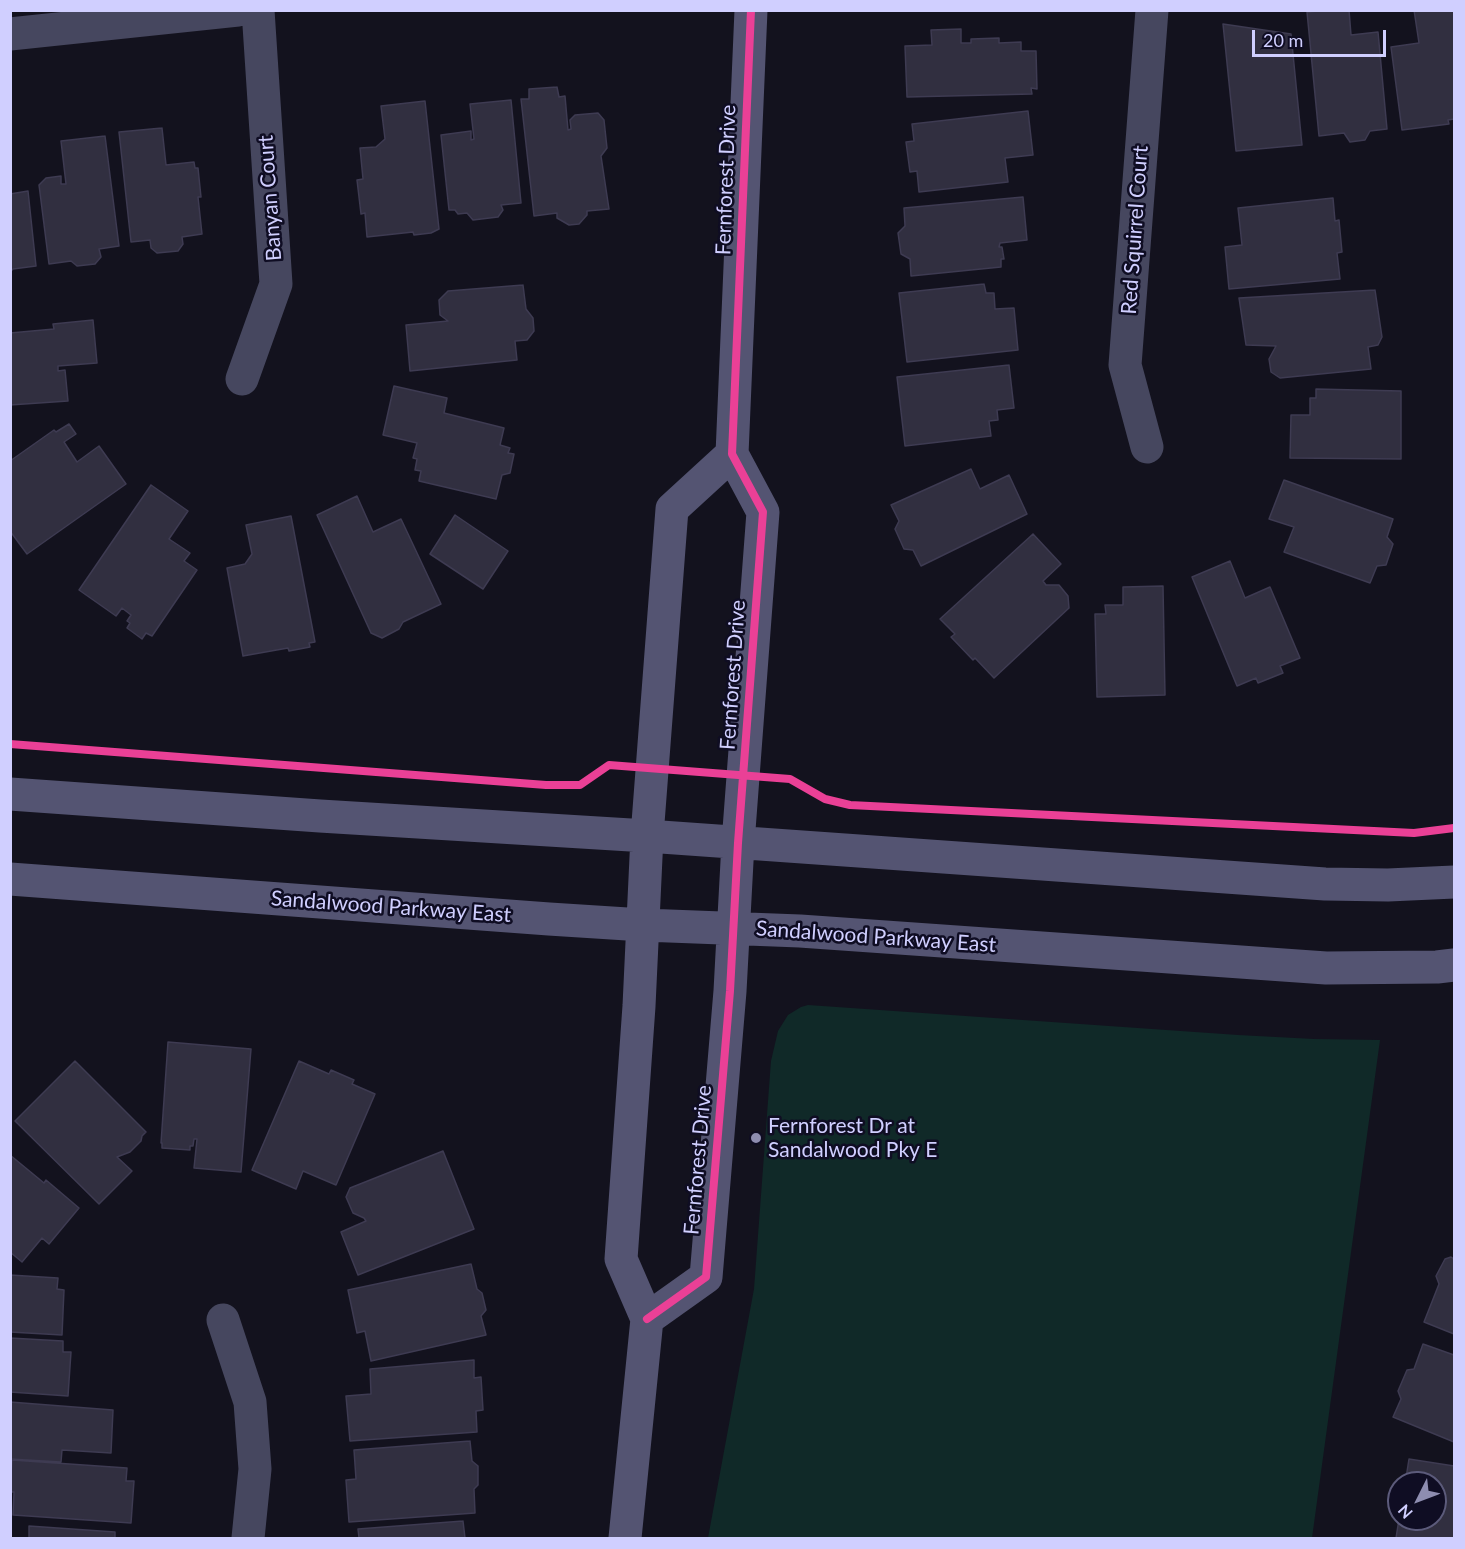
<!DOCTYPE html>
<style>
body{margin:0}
#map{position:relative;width:1465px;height:1549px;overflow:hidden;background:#13121e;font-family:Lato,sans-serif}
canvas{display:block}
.frame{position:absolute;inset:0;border:12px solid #d0cfff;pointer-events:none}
.north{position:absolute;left:1387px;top:1471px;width:60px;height:60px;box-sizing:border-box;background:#0f0d23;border:2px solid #5c5b7b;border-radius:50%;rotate:228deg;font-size:16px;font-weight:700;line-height:24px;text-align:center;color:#d0cfff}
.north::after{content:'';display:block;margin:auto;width:21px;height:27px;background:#8e8db0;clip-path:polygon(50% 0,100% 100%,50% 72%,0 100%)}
.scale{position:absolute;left:1252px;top:30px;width:134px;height:27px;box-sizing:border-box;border:3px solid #d0cfff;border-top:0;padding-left:8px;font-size:18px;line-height:21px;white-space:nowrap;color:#d0cfff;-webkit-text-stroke:4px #0f0d23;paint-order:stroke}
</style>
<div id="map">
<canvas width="1465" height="1549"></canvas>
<div class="frame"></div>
<div class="north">N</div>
<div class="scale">20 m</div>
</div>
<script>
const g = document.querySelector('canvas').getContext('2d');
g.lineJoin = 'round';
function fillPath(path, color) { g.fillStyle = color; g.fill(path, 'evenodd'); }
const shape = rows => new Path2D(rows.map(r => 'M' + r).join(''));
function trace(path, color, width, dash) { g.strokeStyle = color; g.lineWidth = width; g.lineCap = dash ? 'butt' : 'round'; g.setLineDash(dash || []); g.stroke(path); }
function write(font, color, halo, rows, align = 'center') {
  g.font = font + ' Lato,sans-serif'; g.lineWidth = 5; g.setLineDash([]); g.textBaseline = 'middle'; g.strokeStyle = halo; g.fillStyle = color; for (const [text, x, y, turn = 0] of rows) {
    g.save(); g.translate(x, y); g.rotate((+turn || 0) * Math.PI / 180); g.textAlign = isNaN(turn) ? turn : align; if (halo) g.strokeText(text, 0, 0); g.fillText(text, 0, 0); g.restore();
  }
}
fillPath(shape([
 [808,1005,1238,1035,1314,1039,1380,1040,1312,1538,708,1538,754,1289,771,1061,778,1031,788,1015,801,1007]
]), '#102928');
const building = shape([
 [1329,10,1349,10,1351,35,1378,32,1387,129,1370,131,1365,140,1350,142,1344,133,1319,136,1307,12,1329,10],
 [1414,10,1454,10,1454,119,1448,120,1449,124,1402,130,1391,47,1419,43,1414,10],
 [1223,24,1291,34,1302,145,1236,151,1223,24],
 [961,29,961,43,971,43,971,39,999,38,999,43,1021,42,1021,51,1036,51,1037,89,1031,88,1032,94,907,97,905,46,932,45,931,30,961,29],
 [557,87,559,97,565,96,568,130,571,129,570,120,575,115,598,113,604,120,607,148,601,156,609,209,587,211,587,215,579,224,569,225,557,218,557,213,534,216,521,99,529,99,529,89,557,87],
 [511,100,521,203,501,205,503,210,498,217,473,220,467,213,458,214,455,210,449,210,441,135,471,131,471,140,474,139,470,104,511,100],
 [425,101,439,229,431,233,414,235,413,232,367,237,365,213,361,214,357,180,363,179,360,148,376,147,385,139,381,106,425,101],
 [1028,111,1033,155,1005,158,1008,182,919,192,917,171,910,172,906,142,914,141,912,124,1028,111],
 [162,128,166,165,194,162,195,168,198,168,201,197,198,197,202,234,182,237,183,244,178,251,157,253,151,248,150,240,131,242,119,132,162,128],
 [105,136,119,246,99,249,101,257,95,264,77,266,71,261,49,264,39,185,46,178,61,176,61,184,66,184,61,141,105,136],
 [28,191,36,266,13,269,10,272,10,194,28,191],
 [1023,197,1027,240,1000,243,999,247,1002,247,1004,259,1001,259,1001,267,911,276,910,259,901,254,898,233,905,226,904,208,1023,197],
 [1333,198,1335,221,1339,220,1342,252,1337,253,1340,279,1229,289,1225,247,1242,245,1238,208,1333,198],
 [984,284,986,293,994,293,995,309,1014,308,1018,350,907,362,899,293,984,284],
 [523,285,526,309,533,318,534,331,527,340,515,341,517,360,410,371,406,325,448,321,440,315,439,300,448,291,523,285],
 [1375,290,1382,337,1378,345,1368,347,1371,369,1280,378,1271,372,1269,359,1276,346,1246,345,1239,298,1375,290],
 [93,320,97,363,58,366,58,371,65,370,68,401,10,405,10,333,54,329,53,324,93,320],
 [1009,365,1014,408,997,410,998,420,989,421,991,436,905,446,897,377,1009,365],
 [394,386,447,398,444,413,504,428,500,445,510,448,508,453,514,454,510,473,502,475,496,499,419,481,421,471,415,470,417,459,413,458,417,443,383,435,394,386],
 [1316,389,1401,391,1401,459,1290,458,1291,415,1310,415,1310,398,1316,398,1316,389],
 [69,424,76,434,64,442,77,462,99,446,126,484,27,554,10,531,10,461,54,430,56,432,69,424],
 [971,469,980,489,1009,475,1027,514,921,566,913,550,904,549,895,529,899,521,891,505,971,469],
 [1284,480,1393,519,1387,537,1393,544,1386,565,1377,566,1370,583,1284,552,1294,527,1269,519,1284,480],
 [151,485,188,511,169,539,190,553,184,561,197,570,152,636,146,633,142,639,127,628,130,623,127,621,131,615,122,608,116,616,79,590,151,485],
 [357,496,373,532,401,519,441,604,403,622,399,629,382,638,371,633,317,515,357,496],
 [455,515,508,551,483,589,430,554,455,515],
 [291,516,315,642,309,643,310,647,289,651,288,648,243,656,227,568,245,564,252,554,246,525,291,516],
 [1033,534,1061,564,1043,581,1046,585,1059,585,1068,596,1069,608,994,678,975,658,973,660,951,637,955,634,940,619,1033,534],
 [1230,561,1245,598,1270,587,1300,658,1280,666,1283,673,1258,683,1256,678,1237,686,1192,577,1230,561],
 [1163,586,1165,695,1097,697,1095,614,1106,614,1105,605,1123,605,1123,587,1163,586],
 [168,1042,251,1049,241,1172,194,1168,197,1139,194,1139,193,1146,190,1146,190,1150,162,1148,162,1143,161,1143,168,1042],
 [75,1061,146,1132,142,1136,141,1141,130,1152,117,1157,132,1171,99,1204,15,1121,75,1061],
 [299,1061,329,1074,331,1070,354,1080,352,1084,375,1094,336,1185,303,1171,296,1189,252,1170,299,1061],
 [443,1151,474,1229,358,1275,341,1232,366,1221,364,1218,353,1213,346,1197,350,1188,443,1151],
 [10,1155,44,1183,46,1180,79,1208,49,1244,42,1238,22,1262,10,1252,10,1155],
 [1451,1257,1454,1259,1454,1334,1424,1322,1439,1284,1436,1276,1445,1259,1451,1257],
 [471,1264,477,1289,482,1293,486,1310,481,1316,486,1335,371,1361,365,1331,357,1333,348,1290,471,1264],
 [10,1275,58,1278,57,1289,64,1290,62,1335,10,1332,10,1275],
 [10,1338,63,1341,63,1352,71,1352,68,1396,10,1392,10,1338],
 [1423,1344,1454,1355,1454,1442,1393,1417,1401,1399,1398,1391,1407,1370,1414,1369,1423,1344],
 [474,1360,474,1378,481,1377,483,1410,476,1411,477,1432,350,1441,346,1396,371,1394,370,1369,474,1360],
 [10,1402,113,1410,111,1453,62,1450,61,1462,10,1459,10,1402],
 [470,1441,472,1461,478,1466,478,1485,474,1489,475,1513,349,1522,346,1480,356,1479,354,1450,470,1441],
 [1409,1459,1454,1466,1454,1538,1396,1538,1399,1519,1435,1519,1435,1483,1400,1483,1406,1478,1409,1459],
 [12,1460,127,1468,126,1481,134,1481,131,1523,13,1515,14,1492,10,1492,12,1460],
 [463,1521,465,1538,471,1538,359,1538,358,1529,463,1521],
 [29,1526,115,1532,115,1538,29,1538,29,1526]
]);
fillPath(building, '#312f40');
trace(building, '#3e3b52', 1.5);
trace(shape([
 [10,34,238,10],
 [242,379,276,284,258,10],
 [1147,447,1125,365,1152,10],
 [223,1320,250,1402,255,1469,248,1538]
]), '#46475f', 33);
trace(shape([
 [10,794,320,816,647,836,1325,884,1388,885,1454,882],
 [10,879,549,919,643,925,800,931,1326,968,1437,967,1454,965],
 [647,1319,706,1277,730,991,738,843,763,512,732,454,751,10],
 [625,1538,647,1319,621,1259,639,1006,647,836,672,509,732,454]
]), '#545472', 33);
trace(shape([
 [10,744,546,785,580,785,609,765,790,779,825,799,850,805,1414,833,1454,828],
 [647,1319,706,1277,730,991,738,843,763,512,732,454,751,10]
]), '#ea4096', 8);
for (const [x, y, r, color] of [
 [756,1138,6,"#8e8db0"]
]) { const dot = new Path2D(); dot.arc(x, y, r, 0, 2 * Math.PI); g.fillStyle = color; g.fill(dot); trace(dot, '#0f0d23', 2); }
write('21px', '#d0cfff', '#0f0d23', [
 ["Fernforest Drive",726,180,-88],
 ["Banyan Court",270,198,-94],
 ["Red Squirrel Court",1135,230,-86],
 ["Fernforest Drive",733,675,-86],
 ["Sandalwood Parkway East",391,907,4],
 ["Sandalwood Parkway East",876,937,4],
 ["Fernforest Drive",698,1160,-85]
]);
write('21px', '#d0cfff', '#0f0d23', [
 ["Fernforest Dr at",768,1126],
 ["Sandalwood Pky E",768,1150]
], 'left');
</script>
